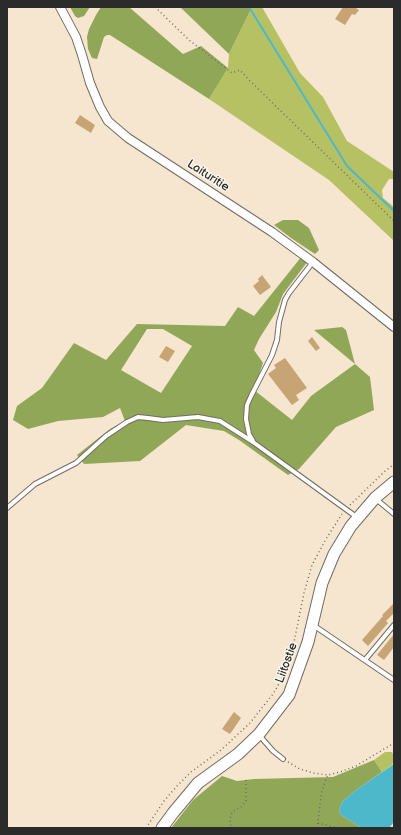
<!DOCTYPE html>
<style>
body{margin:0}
#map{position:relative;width:401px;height:835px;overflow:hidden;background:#f6e5cf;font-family:"Balsamiq Sans",sans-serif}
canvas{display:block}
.frame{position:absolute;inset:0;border:8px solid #2b2b2b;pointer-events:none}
</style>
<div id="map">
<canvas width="401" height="835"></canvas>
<div class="frame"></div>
</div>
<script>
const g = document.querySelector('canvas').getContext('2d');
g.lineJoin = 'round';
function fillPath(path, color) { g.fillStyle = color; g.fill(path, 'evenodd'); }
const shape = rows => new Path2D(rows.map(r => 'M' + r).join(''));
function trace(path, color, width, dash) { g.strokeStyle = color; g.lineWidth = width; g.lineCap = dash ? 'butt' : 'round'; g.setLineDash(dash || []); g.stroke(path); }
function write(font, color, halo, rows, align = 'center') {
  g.font = font + ' "Balsamiq Sans",sans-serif'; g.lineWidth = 3; g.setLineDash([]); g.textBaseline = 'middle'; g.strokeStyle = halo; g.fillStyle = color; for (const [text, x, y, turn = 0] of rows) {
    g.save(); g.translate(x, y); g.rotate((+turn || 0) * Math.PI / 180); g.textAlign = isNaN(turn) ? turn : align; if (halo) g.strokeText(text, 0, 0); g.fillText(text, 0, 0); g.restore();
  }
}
fillPath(shape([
 [252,7,262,7,300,73,323,97,347,141,394,172,394,179,389,179,382,190,383,198,394,207,394,241,329,180,209,99,228,68,229,54],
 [385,752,392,752,394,756,394,760,392,765,382,772,374,760]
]), '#b5c162');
fillPath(shape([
 [70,7,90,7,84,16,78,18,75,16],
 [101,7,129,7,183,54,201,46,228,68,209,99,110,35,107,35,104,37,97,59,92,58,88,49,87,37,89,29,96,15],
 [180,7,252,7,229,54],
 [283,220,298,220,309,228,319,250,315,254,291,238,274,225],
 [302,256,308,261,283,294,276,312,259,339,254,350,263,363,254,390,292,420,311,396,355,364,314,330,342,327,346,330,355,364,370,377,374,410,336,427,299,469,288,475,239,440,224,431,186,425,140,461,84,464,77,455,110,429,125,421,120,408,103,417,58,421,28,429,13,420,17,406,42,388,74,343,106,360,137,324,225,326,238,307,254,316],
 [147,329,163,329,192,346,161,393,121,370],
 [374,760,382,772,356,790,342,802,339,811,341,815,362,828,171,828,193,800,222,776,237,781,254,779,333,777]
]), '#90a758');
fillPath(shape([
 [394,764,394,822,389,828,362,828,341,815,339,811,342,802,356,790]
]), '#4eb8cb');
trace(shape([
 [249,7,347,166,394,211]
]), '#4eb8cb', 2);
fillPath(shape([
 [343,7,354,7,359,10,355,15,352,14,345,25,335,19],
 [80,115,95,125,91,133,75,123],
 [262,275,271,287,260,295,253,286,259,281,258,279],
 [312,337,320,348,316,351,308,341],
 [166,346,175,351,168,362,159,357],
 [285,358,307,388,296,395,299,400,292,405,268,374,276,368,274,365],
 [394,603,394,613,386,621,388,623,368,646,362,640,383,616,382,615],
 [394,634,394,647,384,660,377,655],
 [234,712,241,718,230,734,222,729]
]), '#c7a474');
const lane = shape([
 [253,441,249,434,246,419,247,405,251,396,272,355,277,340,279,322,285,300,289,293,313,262],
 [376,499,394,514],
 [7,508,35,484,76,463,106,436,127,422,138,417,148,418,163,420,198,417,220,421,253,442,358,518],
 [313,625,394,680],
 [365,660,394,625],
 [259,735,273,751,283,759]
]);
const street = shape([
 [60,7,76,37,82,55,90,83,100,107,108,121,128,138,272,232,313,262,394,327]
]);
const secondary = shape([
 [162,828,173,813,198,783,238,754,259,734,289,695,308,642,322,583,334,554,351,526,375,498,394,482]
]);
trace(lane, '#726c64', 6);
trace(street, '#726c64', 10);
trace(secondary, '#726c64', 13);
trace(shape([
 [155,7,189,40,232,73,240,70,250,81,394,221],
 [350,505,384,472,394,464],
 [288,762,300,769,313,773,328,775,340,772,356,766,394,743],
 [318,823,337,828],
 [146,828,164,801,177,786,191,772,221,750,250,723,273,694,284,675,293,647,304,593,312,565,326,539,342,514],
 [234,828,231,826,230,820,232,812,241,807,246,801,246,777],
 [317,828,322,790,328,775]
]), '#726c64', 1.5, [1, 3]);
trace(lane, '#fff', 4);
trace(street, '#fff', 8);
trace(secondary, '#fff', 11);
write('12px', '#2b2b2b', '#fbf7ec', [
 ["Laituritie",208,176,33],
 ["Liitostie",287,663,-70]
]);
</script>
